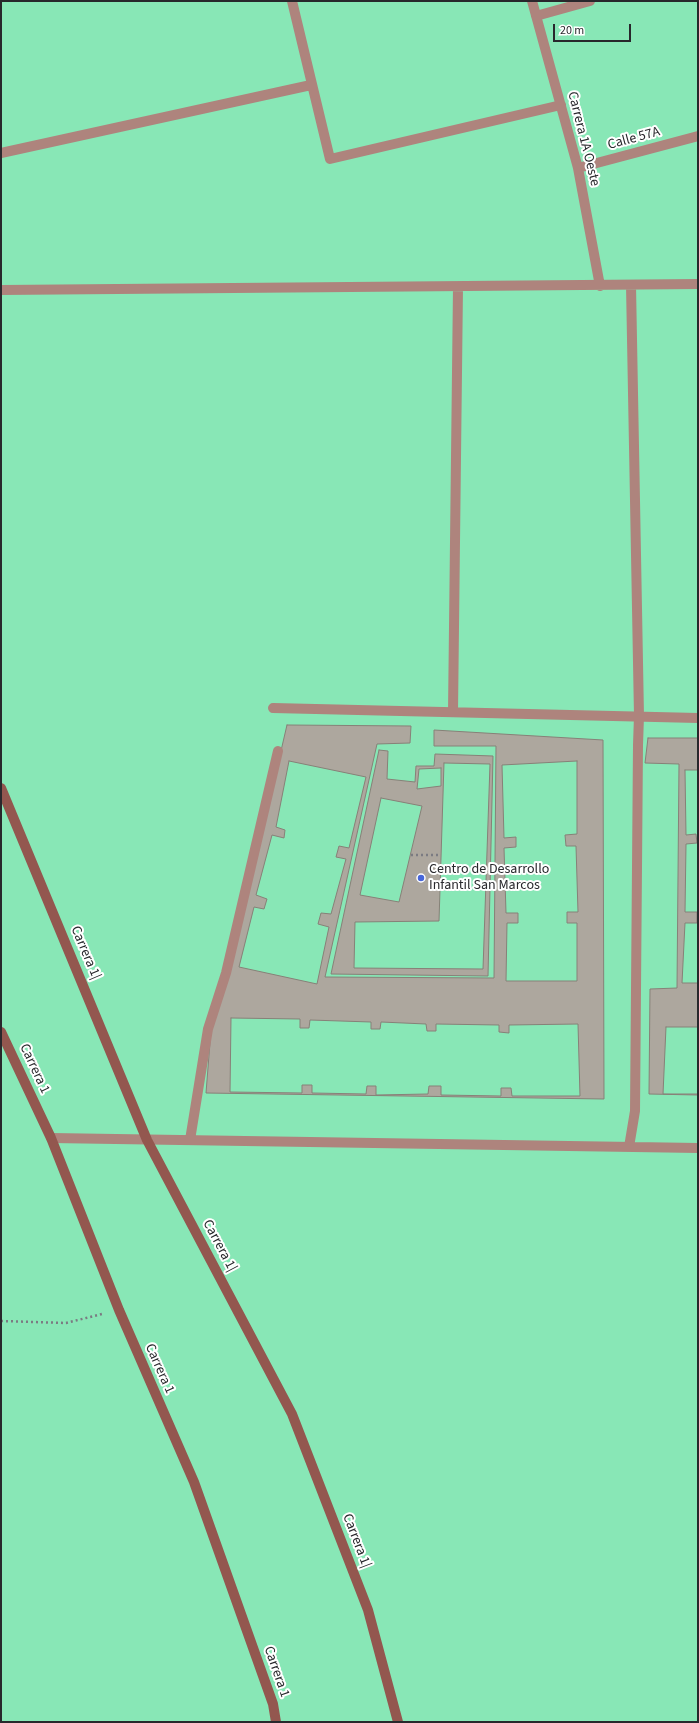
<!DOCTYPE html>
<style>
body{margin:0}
#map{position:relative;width:699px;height:1723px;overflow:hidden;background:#dedfea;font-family:"Source Sans 3",sans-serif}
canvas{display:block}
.frame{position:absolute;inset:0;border:2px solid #28282c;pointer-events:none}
.scale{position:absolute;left:553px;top:24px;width:78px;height:18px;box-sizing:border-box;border:2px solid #28282c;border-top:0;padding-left:5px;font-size:12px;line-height:14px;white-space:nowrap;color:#28282c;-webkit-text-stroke:3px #fff;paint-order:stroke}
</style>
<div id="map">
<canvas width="699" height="1723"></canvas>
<div class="frame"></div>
<div class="scale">20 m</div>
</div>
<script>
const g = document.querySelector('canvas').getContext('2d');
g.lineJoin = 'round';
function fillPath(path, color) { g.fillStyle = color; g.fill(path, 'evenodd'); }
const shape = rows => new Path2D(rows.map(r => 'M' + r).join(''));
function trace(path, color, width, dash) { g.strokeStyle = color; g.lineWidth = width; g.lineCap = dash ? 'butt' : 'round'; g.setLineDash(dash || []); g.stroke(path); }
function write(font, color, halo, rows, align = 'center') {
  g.font = font + ' "Source Sans 3",sans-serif'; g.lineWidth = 4; g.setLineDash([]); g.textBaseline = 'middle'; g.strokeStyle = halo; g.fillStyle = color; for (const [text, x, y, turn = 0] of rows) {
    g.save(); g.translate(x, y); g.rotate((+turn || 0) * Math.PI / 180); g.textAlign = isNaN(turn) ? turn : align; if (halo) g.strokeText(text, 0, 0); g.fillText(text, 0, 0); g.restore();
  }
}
fillPath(shape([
 [1,1,698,1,698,1722,1,1722]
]), '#88e7b6');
const building = shape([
 [287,725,411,726,410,743,377,744,325,977,494,978,496,746,434,746,434,730,603,740,604,1099,206,1093,211,1030,231,966,287,725],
 [648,738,698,738,698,1095,649,1094,650,989,677,988,679,764,645,763,648,738],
 [379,750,388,751,387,779,415,782,416,766,434,766,435,754,493,756,488,976,331,974,379,750],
 [289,761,366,777,349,848,339,846,336,857,346,859,331,914,321,913,318,924,329,927,317,984,239,967,254,907,264,909,267,899,256,895,272,835,284,838,285,830,276,827,289,761],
 [577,761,577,834,565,835,566,846,576,846,578,912,567,912,567,923,577,923,577,981,506,981,507,923,518,923,518,913,506,913,504,848,516,847,516,837,504,838,502,765,577,761],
 [444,763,490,764,483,969,354,968,355,922,439,921,444,763],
 [441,768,441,786,417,789,419,769,441,768],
 [685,770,698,770,698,983,682,983,685,923,697,923,697,912,685,912,686,844,697,843,696,834,686,835,685,770],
 [381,798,422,806,399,902,360,895,381,798],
 [231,1018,300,1019,300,1028,309,1028,310,1020,371,1022,371,1029,380,1029,381,1022,426,1024,427,1031,436,1031,436,1024,499,1025,499,1032,509,1033,509,1025,578,1024,580,1096,512,1096,511,1088,501,1088,501,1096,441,1095,441,1086,429,1086,428,1094,376,1095,376,1086,367,1086,366,1094,312,1093,312,1085,302,1085,302,1093,230,1092,231,1018],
 [666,1027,698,1027,698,1094,663,1094,666,1027]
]);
fillPath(building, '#ada79e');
trace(building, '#878178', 1);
trace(shape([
 [411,855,441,855],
 [1,1321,66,1323,102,1314]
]), '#7b7b82', 2.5, [2, 3]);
trace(shape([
 [292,1,330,159,561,105],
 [532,1,578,168,600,286],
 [536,16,590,1],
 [1,153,311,85],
 [578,168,698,136],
 [1,290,698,284],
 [273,708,698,718],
 [453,712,458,287],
 [51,1138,698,1148],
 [190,1140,208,1029,226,973,278,751],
 [629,1147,635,1111,638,745,639,716,631,285]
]), '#ae847d', 10);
trace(shape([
 [1,788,147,1140,292,1414,368,1610,398,1722],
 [1,1032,51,1138,119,1310,194,1482,273,1704,276,1722]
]), '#93574f', 10);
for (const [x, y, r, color] of [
 [421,878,4,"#4766da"]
]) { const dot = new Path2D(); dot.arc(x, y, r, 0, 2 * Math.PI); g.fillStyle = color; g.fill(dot); trace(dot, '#fff', 1.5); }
write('14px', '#28282c', '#fff', [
 ["Carrera 1A Oeste",583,139,76],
 ["Calle 57A",634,139,-15],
 ["Carrera 1|",85,953,67],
 ["Carrera 1",34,1069,65],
 ["Carrera 1|",219,1246,62],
 ["Carrera 1",159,1369,66],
 ["Carrera 1|",356,1541,69],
 ["Carrera 1",276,1672,71]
]);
write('14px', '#28282c', '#fff', [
 ["Centro de Desarrollo",429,870],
 ["Infantil San Marcos",429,886]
], 'left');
</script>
